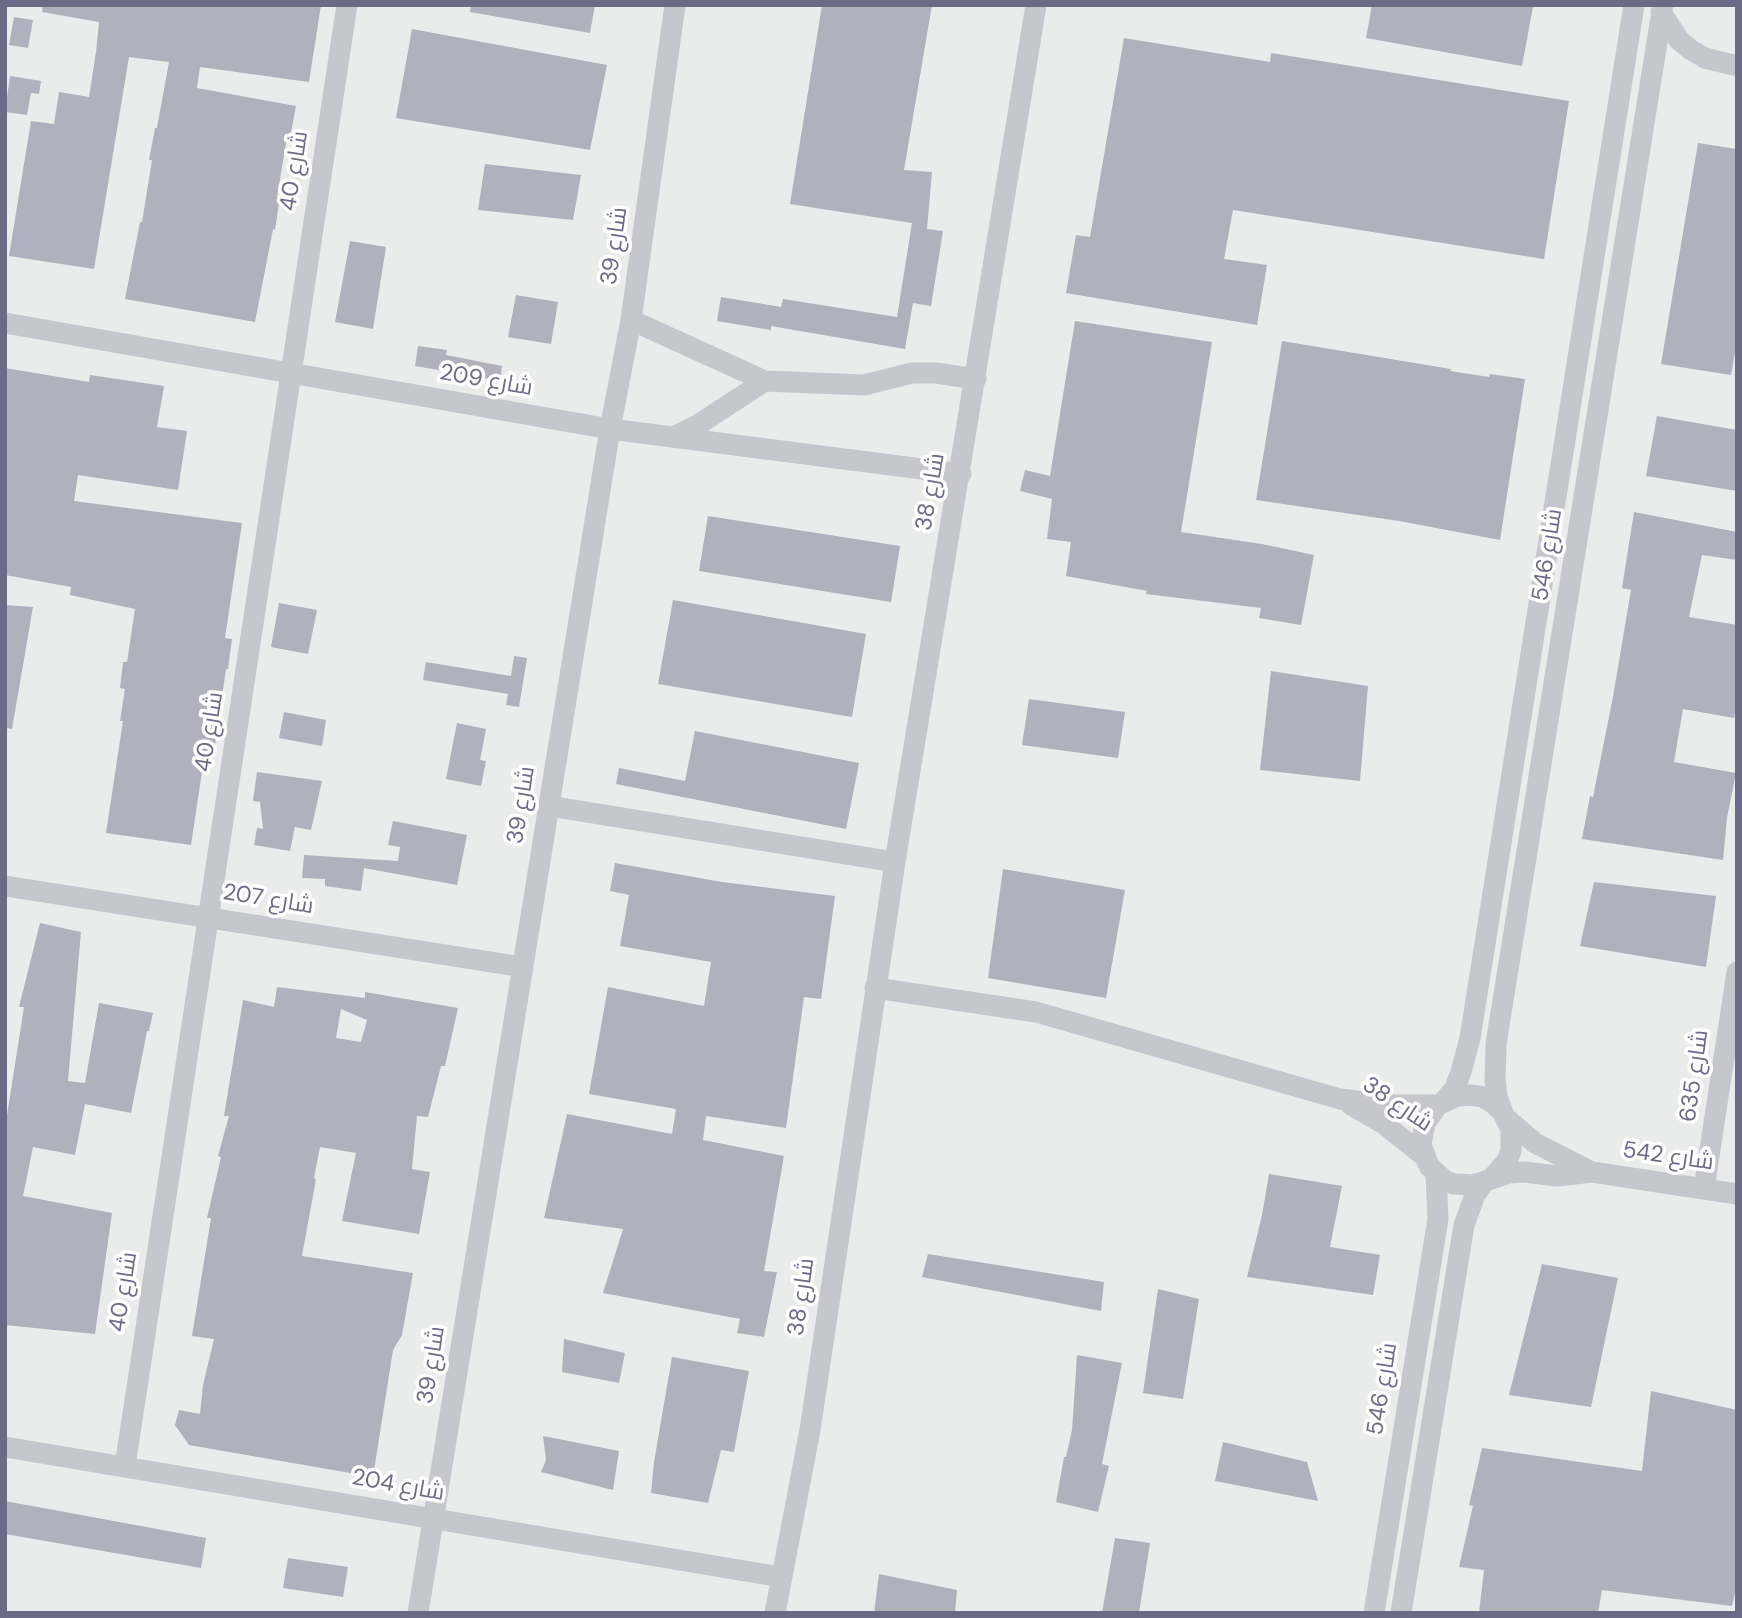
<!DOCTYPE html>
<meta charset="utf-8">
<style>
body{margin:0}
#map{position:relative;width:1742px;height:1618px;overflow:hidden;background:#f9faf8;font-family:"DM Sans",sans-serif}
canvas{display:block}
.frame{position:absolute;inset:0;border:7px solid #6c6b86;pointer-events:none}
</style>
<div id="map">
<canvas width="1742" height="1618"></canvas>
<div class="frame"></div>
</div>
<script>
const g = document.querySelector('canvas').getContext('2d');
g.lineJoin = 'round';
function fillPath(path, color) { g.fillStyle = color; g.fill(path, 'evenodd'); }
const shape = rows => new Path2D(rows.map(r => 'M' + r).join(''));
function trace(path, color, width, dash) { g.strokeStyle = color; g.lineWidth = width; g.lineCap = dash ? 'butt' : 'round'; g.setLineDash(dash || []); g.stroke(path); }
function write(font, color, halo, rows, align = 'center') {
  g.font = font + ' "DM Sans",Cairo,sans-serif'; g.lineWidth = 7; g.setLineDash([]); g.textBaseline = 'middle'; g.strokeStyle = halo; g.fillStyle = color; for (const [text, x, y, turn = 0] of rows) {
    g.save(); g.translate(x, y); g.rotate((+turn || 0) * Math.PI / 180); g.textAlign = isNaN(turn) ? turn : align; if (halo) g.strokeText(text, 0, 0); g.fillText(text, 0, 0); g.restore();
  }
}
fillPath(shape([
 [5,5,1737,5,1737,1613,5,1613]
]), '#eaebeb');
fillPath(shape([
 [43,5,321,5,309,82,200,67,197,88,296,106,290,138,287,137,277,197,280,197,275,230,273,229,255,322,125,299,140,222,142,222,152,160,149,160,155,128,157,128,169,62,129,57,94,269,9,256,31,121,54,124,59,92,89,97,96,52,99,22,42,12],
 [471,5,595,5,590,33,470,12],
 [822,5,932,5,904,170,932,172,927,229,943,231,931,306,913,303,905,349,771,326,771,330,717,321,721,297,781,307,783,299,897,317,912,223,790,204],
 [1372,5,1533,7,1522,66,1366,38],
 [14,17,33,20,28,48,9,45],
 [412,29,607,65,590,150,396,118],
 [1124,38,1270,62,1271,53,1569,101,1544,259,1233,210,1224,259,1267,265,1257,325,1066,293,1076,235,1090,237],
 [10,76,41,81,39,94,31,93,27,115,5,112],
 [1698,143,1737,149,1737,341,1731,375,1661,364],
 [485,164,581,175,573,220,478,210],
 [350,241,386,247,373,329,335,322],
 [516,295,558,302,551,344,508,337],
 [1075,321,1212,342,1181,532,1262,544,1314,555,1301,625,1259,618,1261,608,1146,594,1147,591,1066,576,1071,542,1047,539,1052,499,1020,491,1025,470,1050,476],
 [1282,341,1451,369,1450,371,1489,377,1490,374,1525,379,1500,540,1399,521,1256,500],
 [418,346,447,350,446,355,502,366,500,381,415,366],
 [5,368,89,382,90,375,164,386,157,427,187,431,178,490,78,475,74,501,242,523,225,638,232,639,228,669,226,669,212,766,203,765,191,845,106,833,123,721,120,721,125,689,120,688,123,662,127,662,135,609,70,595,71,587,5,575],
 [1657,416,1737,430,1737,491,1646,476],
 [1634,512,1737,532,1737,560,1702,555,1689,617,1737,625,1737,702,1734,718,1683,709,1674,762,1736,773,1727,818,1723,860,1582,839,1590,796,1593,797,1613,697,1631,590,1622,588],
 [708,516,900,546,891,602,699,571],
 [673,600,866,634,852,717,658,684],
 [279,603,317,610,308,654,271,647],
 [5,605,33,607,12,729,5,728],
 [514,656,527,658,519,707,506,705,508,694,423,680,426,662,511,676],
 [1271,671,1368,686,1360,781,1260,770],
 [1029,699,1125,712,1118,758,1022,745],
 [284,712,326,720,322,746,279,738],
 [457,723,486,729,480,760,486,761,481,786,446,779],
 [695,731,859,763,846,829,616,784,619,768,685,781],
 [257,772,322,781,311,830,295,827,290,851,254,845,257,828,263,829,260,802,253,801],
 [393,821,467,835,457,885,364,868,361,891,325,886,325,879,302,878,304,855,398,861,400,847,388,845],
 [615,863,722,882,835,896,821,999,804,997,786,1128,706,1116,703,1140,784,1156,764,1271,777,1272,764,1337,737,1333,740,1319,603,1293,623,1229,544,1218,567,1114,672,1134,676,1109,589,1094,608,987,704,1006,711,962,620,946,629,895,610,891],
 [1003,869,1125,890,1106,998,988,978],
 [1594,882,1716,896,1706,967,1580,946],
 [40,923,81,932,68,1081,85,1083,99,1003,153,1013,149,1031,147,1031,131,1113,85,1104,75,1155,33,1147,23,1196,112,1213,95,1334,5,1325,5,1128,24,1007,19,1007],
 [277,987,365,998,365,992,458,1008,445,1066,441,1066,428,1117,417,1116,412,1169,430,1172,419,1234,342,1221,356,1153,320,1147,314,1178,316,1179,302,1256,413,1273,402,1335,393,1350,373,1477,189,1445,175,1425,179,1410,200,1414,203,1385,214,1339,192,1336,211,1218,207,1218,221,1157,218,1156,229,1116,224,1116,243,1000,274,1007],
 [341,1009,367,1020,361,1042,336,1038],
 [1269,1174,1342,1186,1330,1247,1380,1255,1373,1295,1247,1277,1262,1215],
 [928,1254,1104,1282,1101,1311,922,1277],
 [1542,1264,1618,1278,1591,1407,1509,1395],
 [1158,1289,1199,1299,1183,1399,1143,1393],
 [564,1339,625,1353,619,1383,562,1372],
 [1077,1355,1122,1363,1102,1464,1109,1466,1098,1512,1056,1502,1064,1457,1066,1457,1072,1430],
 [672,1357,749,1371,734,1452,721,1450,708,1503,651,1493,654,1462],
 [1651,1391,1737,1410,1737,1584,1732,1606,1602,1590,1598,1613,1479,1613,1484,1570,1459,1567,1473,1506,1469,1505,1482,1448,1642,1471],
 [543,1436,619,1451,613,1490,541,1472,546,1460],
 [1223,1442,1307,1462,1318,1501,1215,1481],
 [5,1501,206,1538,201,1568,5,1534],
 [1115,1538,1150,1543,1139,1613,1102,1613],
 [288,1558,348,1567,343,1597,283,1588],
 [879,1574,957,1590,955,1613,874,1613]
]), '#b1b1bd');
trace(shape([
 [1661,12,1679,40,1691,50,1705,58,1737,66],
 [631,320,765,381,864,385,912,373,936,373,976,379],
 [5,323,610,429,961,474],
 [673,437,696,426,765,381],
 [549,806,895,862],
 [5,886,523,967],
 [875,988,1036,1012,1340,1099,1389,1105,1438,1105],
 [1445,1100,1455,1088,1461,1072,1470,1038,1634,5],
 [1351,1105,1384,1124,1424,1156],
 [1503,1113,1497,1097,1495,1080,1496,1044,1663,5],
 [1508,1120,1535,1143,1592,1172],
 [1493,1177,1507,1161,1511,1151,1511,1130,1503,1113,1494,1104,1483,1097,1470,1095,1457,1096,1438,1105,1425,1123,1421,1145,1429,1166,1444,1180,1454,1184,1474,1185,1509,1173,1524,1172,1557,1176,1592,1172,1737,1194],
 [1704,1189,1737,972],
 [5,1447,781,1577],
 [125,1466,347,5],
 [418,1613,610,429,631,320,675,5],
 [775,1613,810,1430,895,862,1036,5],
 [1374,1613,1438,1219,1436,1174],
 [1401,1613,1464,1225,1475,1195,1484,1182]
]), '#c6c6cd', 21);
write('23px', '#6c6b86', '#fff', [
 ["شارع 40",295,171,-81],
 ["شارع 39",615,246,-82],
 ["شارع 209",486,381,10],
 ["شارع 38",931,492,-80],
 ["شارع 546",1548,555,-81],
 ["شارع 40",210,732,-81],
 ["شارع 39",522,805,-81],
 ["شارع 207",268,900,9],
 ["شارع 635",1695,1076,-82],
 ["شارع 38",1397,1105,34],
 ["شارع 542",1668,1157,8],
 ["شارع 40",124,1292,-81],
 ["شارع 38",802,1297,-82],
 ["شارع 39",432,1365,-81],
 ["شارع 546",1383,1389,-81],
 ["شارع 204",398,1486,10]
]);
</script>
